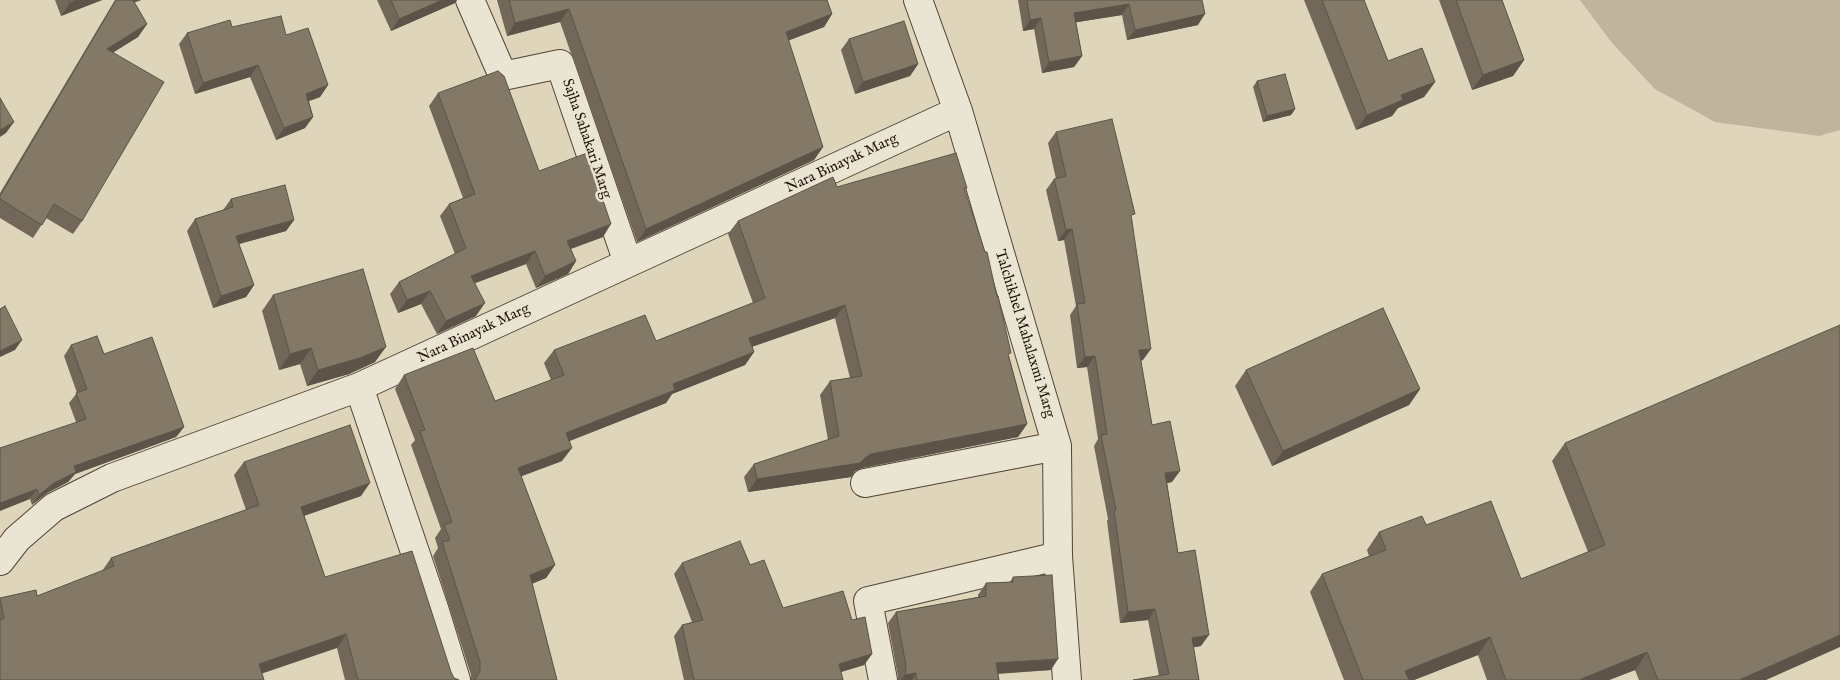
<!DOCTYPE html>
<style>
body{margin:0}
canvas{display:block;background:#dfd5bb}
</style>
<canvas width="1840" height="680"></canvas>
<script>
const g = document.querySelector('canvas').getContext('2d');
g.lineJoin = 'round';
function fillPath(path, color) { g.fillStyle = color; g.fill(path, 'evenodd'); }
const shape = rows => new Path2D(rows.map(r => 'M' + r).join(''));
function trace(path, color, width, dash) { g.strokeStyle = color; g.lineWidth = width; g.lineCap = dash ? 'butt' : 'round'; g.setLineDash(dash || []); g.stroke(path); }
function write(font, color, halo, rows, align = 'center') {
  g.font = font + ' "IM FELL English",serif'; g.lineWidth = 5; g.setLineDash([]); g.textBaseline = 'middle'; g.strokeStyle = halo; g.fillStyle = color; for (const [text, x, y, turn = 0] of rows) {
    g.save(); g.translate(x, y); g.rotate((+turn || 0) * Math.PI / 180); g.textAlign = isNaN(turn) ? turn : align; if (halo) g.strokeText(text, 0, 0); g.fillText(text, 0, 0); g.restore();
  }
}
fillPath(shape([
 [1580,0,1840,0,1840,130,1819,136,1715,122,1655,89,1612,43]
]), '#bfb49d');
const street = shape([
 [470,0,503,76,560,64,628,263],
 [918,0,958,111,1057,446,1058,556,1067,680],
 [359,387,435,611,456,680],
 [865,483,1057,446],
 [0,561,17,539,54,507,112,478,359,387,958,111],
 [883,680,868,601,1058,556]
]);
trace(street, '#514437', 30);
trace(street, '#eae4d3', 28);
fillPath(shape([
 [55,0,102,0,61,16],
 [115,0,141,0,134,2,147,24,138,37,113,52,82,221,73,234,46,218,33,238,0,218,0,193],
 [377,0,457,0,455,3,391,31],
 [497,0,827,0,832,14,824,27,788,40,823,147,814,160,637,242,560,22,507,36],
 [1018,0,1202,0,1198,25,1127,40,1122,15,1076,22,1082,56,1074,67,1042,73,1034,29,1023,31],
 [1304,0,1364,0,1388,61,1435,82,1424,97,1398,108,1392,116,1356,130],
 [1439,0,1502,0,1524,60,1513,76,1472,90],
 [232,27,286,35,328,85,320,97,309,101,313,117,305,128,276,140,250,77,195,94,179,44,187,33],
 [849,39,918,64,910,76,855,94,841,50],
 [1257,81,1295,109,1291,115,1263,122,1253,87],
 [438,93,539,171,603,237,571,249,576,261,568,274,536,288,526,264,475,283,476,316,437,334,421,304,398,313,390,294,399,282,455,254,440,216,449,204,463,198,429,106],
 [1056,132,1132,219,1143,360,1141,361,1152,425,1172,482,1167,483,1178,553,1201,646,1193,647,1199,680,1159,676,1148,620,1120,623,1107,521,1108,519,1094,446,1098,439,1087,367,1077,368,1070,315,1076,306,1064,240,1058,241,1046,190,1054,179,1056,179,1048,143],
 [837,187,967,188,965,190,1027,424,1018,437,862,468,855,471,851,477,748,492,744,477,754,464,828,440,820,395,830,381,850,378,835,318,752,347,754,352,745,365,672,394,666,403,569,441,562,461,521,476,555,565,546,578,532,584,557,680,471,680,471,675,433,556,438,548,435,538,441,529,411,445,415,440,395,389,404,375,495,401,551,380,544,363,554,350,656,341,753,303,728,234,738,221],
 [231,199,294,220,286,231,239,244,254,285,246,297,213,308,187,231,195,219,223,210],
 [273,295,375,362,349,374,307,386,300,364,279,370,262,311],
 [71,345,104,354,184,427,176,437,75,474,68,482,47,493,32,505,30,499,76,422,69,403,77,393,64,356],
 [1246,370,1420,389,1409,405,1272,466,1235,386],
 [1565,443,1766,680,1639,680,1635,670,1609,680,1487,680,1478,655,1414,680,1344,680,1310,592,1322,574,1369,556,1367,550,1379,532,1426,525,1521,579,1588,552,1552,461],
 [244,462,361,496,304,516,325,577,451,672,454,678,459,680,345,680,337,648,0,680,0,598,37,596,102,571,111,558,246,510,234,475],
 [682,563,750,565,783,608,852,620,872,654,864,665,841,672,843,680,684,680,674,636,682,625,692,622,674,574],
 [1013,577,1051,670,998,674,999,680,898,680,898,677,888,623,896,612,978,597,978,595,986,583,1010,582]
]), '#726759');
fillPath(shape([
 [78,0,102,0,61,16,70,3],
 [125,0,141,0,120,8],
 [442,0,457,0,455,3,391,31,399,19],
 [1129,4,1122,15,1066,24,1074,13],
 [569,9,560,22,507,36,515,23],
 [832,14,824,27,777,45,786,32],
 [1205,14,1198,25,1127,40,1135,30],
 [1041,18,1034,29,1023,31,1030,20],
 [147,24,138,37,98,62,107,49],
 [1082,56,1074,67,1042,73,1049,62],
 [1524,60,1513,76,1472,90,1483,75],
 [918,64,910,76,855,94,863,82],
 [258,65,250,77,195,94,203,83],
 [1435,82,1424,97,1398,108,1392,116,1356,130,1367,115,1401,95],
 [328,85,320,97,298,105,306,94],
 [1295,109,1291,115,1263,122,1267,116],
 [313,117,305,128,276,140,284,128],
 [14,122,6,133,0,137,0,130],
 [823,147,814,160,637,242,646,229],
 [294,220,286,231,228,247,236,236],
 [611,224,603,237,559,253,567,241],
 [1072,229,1064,240,1058,241,1066,230],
 [535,251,526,264,462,288,471,276],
 [576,261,568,274,536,288,545,276],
 [254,285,246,297,213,308,221,296],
 [430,291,421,304,398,313,407,300],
 [485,303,476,316,437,334,446,321],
 [845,305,835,318,739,351,749,338],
 [22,340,15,350,0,357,0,351],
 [386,347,375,362,349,374,307,386,318,370],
 [311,348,300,364,279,370,290,354],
 [1151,349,1143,360,1132,362,1139,350],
 [754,352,745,365,672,394,666,403,557,446,566,433,673,384],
 [1095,356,1087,367,1077,368,1085,357],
 [1420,389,1409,405,1272,466,1283,451],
 [1027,424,1018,437,862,468,855,471,851,477,748,492,757,479,871,454],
 [184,427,176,437,75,474,68,482,47,493,32,505,39,495,74,466],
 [572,448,562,461,509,481,518,468],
 [1180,471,1172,482,1158,485,1165,473],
 [370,483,361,496,291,520,301,507],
 [37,489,30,499,0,511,0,503],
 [555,565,546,578,520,588,530,575],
 [1155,609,1148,620,1120,623,1128,612],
 [346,634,337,648,249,678,259,664],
 [1209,635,1201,646,1184,649,1192,638],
 [1840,635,1840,647,1766,680,1739,680],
 [1490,637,1478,655,1414,680,1399,680,1405,671],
 [1647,652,1635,670,1609,680,1579,680],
 [872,654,864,665,831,675,839,664],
 [1058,659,1051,670,988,674,996,663],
 [916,673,912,680,901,680,905,675]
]), '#5c5448');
const building = shape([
 [69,0,78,0,70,3,69,0],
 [116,0,133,0,147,24,107,49,164,82,82,221,54,204,42,225,0,199,0,196,116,0],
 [391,0,442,0,399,19,391,0],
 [509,0,827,0,832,14,786,32,823,147,646,229,569,9,515,23,509,0],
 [1027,0,1202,0,1205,14,1135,30,1129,4,1074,13,1082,56,1049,62,1041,18,1030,20,1027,0],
 [1322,0,1364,0,1388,61,1422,48,1435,82,1401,95,1403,100,1367,115,1322,0],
 [1456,0,1502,0,1524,60,1483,75,1456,0],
 [281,16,286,35,308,28,328,85,306,94,313,117,284,128,258,65,203,83,187,33,230,20,232,27,281,16],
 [904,21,918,64,863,82,849,39,904,21],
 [498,71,504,76,539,171,587,153,611,224,567,241,576,261,545,276,535,251,471,276,485,303,446,321,430,291,407,300,399,282,466,248,449,204,475,194,438,93,498,71],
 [1285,74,1295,109,1267,116,1257,81,1285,74],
 [0,98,14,122,0,130,0,98],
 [1112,119,1135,214,1131,215,1151,349,1139,350,1152,425,1170,421,1180,471,1165,473,1178,553,1195,550,1209,635,1192,638,1199,680,1133,680,1169,674,1155,609,1128,612,1114,510,1116,510,1101,435,1107,434,1095,356,1085,357,1077,304,1085,303,1072,229,1066,230,1054,179,1066,176,1056,132,1112,119],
 [956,153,967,188,964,188,985,252,987,252,997,297,998,296,1011,353,1008,354,1027,424,871,454,865,458,860,463,757,479,754,464,839,436,830,381,862,376,845,305,749,338,754,352,673,384,675,390,566,433,572,448,518,468,555,565,530,575,557,680,473,680,476,678,480,671,480,662,442,542,450,540,444,525,452,522,420,431,425,430,404,375,473,348,495,401,564,375,554,350,645,315,656,341,765,298,738,221,833,177,837,187,956,153],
 [285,185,294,220,236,236,254,285,221,296,195,219,233,207,231,199,285,185],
 [363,269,386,347,360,358,318,370,311,348,290,354,273,295,363,269],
 [5,306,22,340,0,351,0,309,5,306],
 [1383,308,1420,389,1283,451,1246,370,1383,308],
 [1840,325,1840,635,1739,680,1658,680,1647,652,1579,680,1506,680,1490,637,1405,671,1409,680,1363,680,1322,574,1386,550,1379,532,1422,516,1426,525,1491,501,1521,579,1605,545,1565,443,1840,325],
 [97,336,104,354,152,337,184,427,74,466,76,472,54,483,39,495,37,489,0,503,0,448,86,419,76,393,87,389,71,345,97,336],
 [350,425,370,483,301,507,325,577,412,551,451,672,454,678,459,680,358,680,346,634,259,664,264,680,0,680,0,620,4,618,0,598,36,590,37,596,114,566,111,558,259,505,244,462,350,425],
 [740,541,750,565,764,560,783,608,843,591,852,620,865,617,872,654,839,664,843,680,694,680,682,625,703,620,682,563,740,541],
 [1052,575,1058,659,996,663,999,680,917,680,916,673,905,675,906,666,896,612,986,596,986,583,1013,582,1013,577,1052,575]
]);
fillPath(building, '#847867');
trace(building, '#5c5448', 1);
write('15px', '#22140b', '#eae4d3', [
 ["Sajha Sahakari Marg",586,139,71],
 ["Nara Binayak Marg",842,164,-25],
 ["Nara Binayak Marg",474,334,-25],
 ["Talchikhel Mahalaxmi Marg",1024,334,73]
]);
</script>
